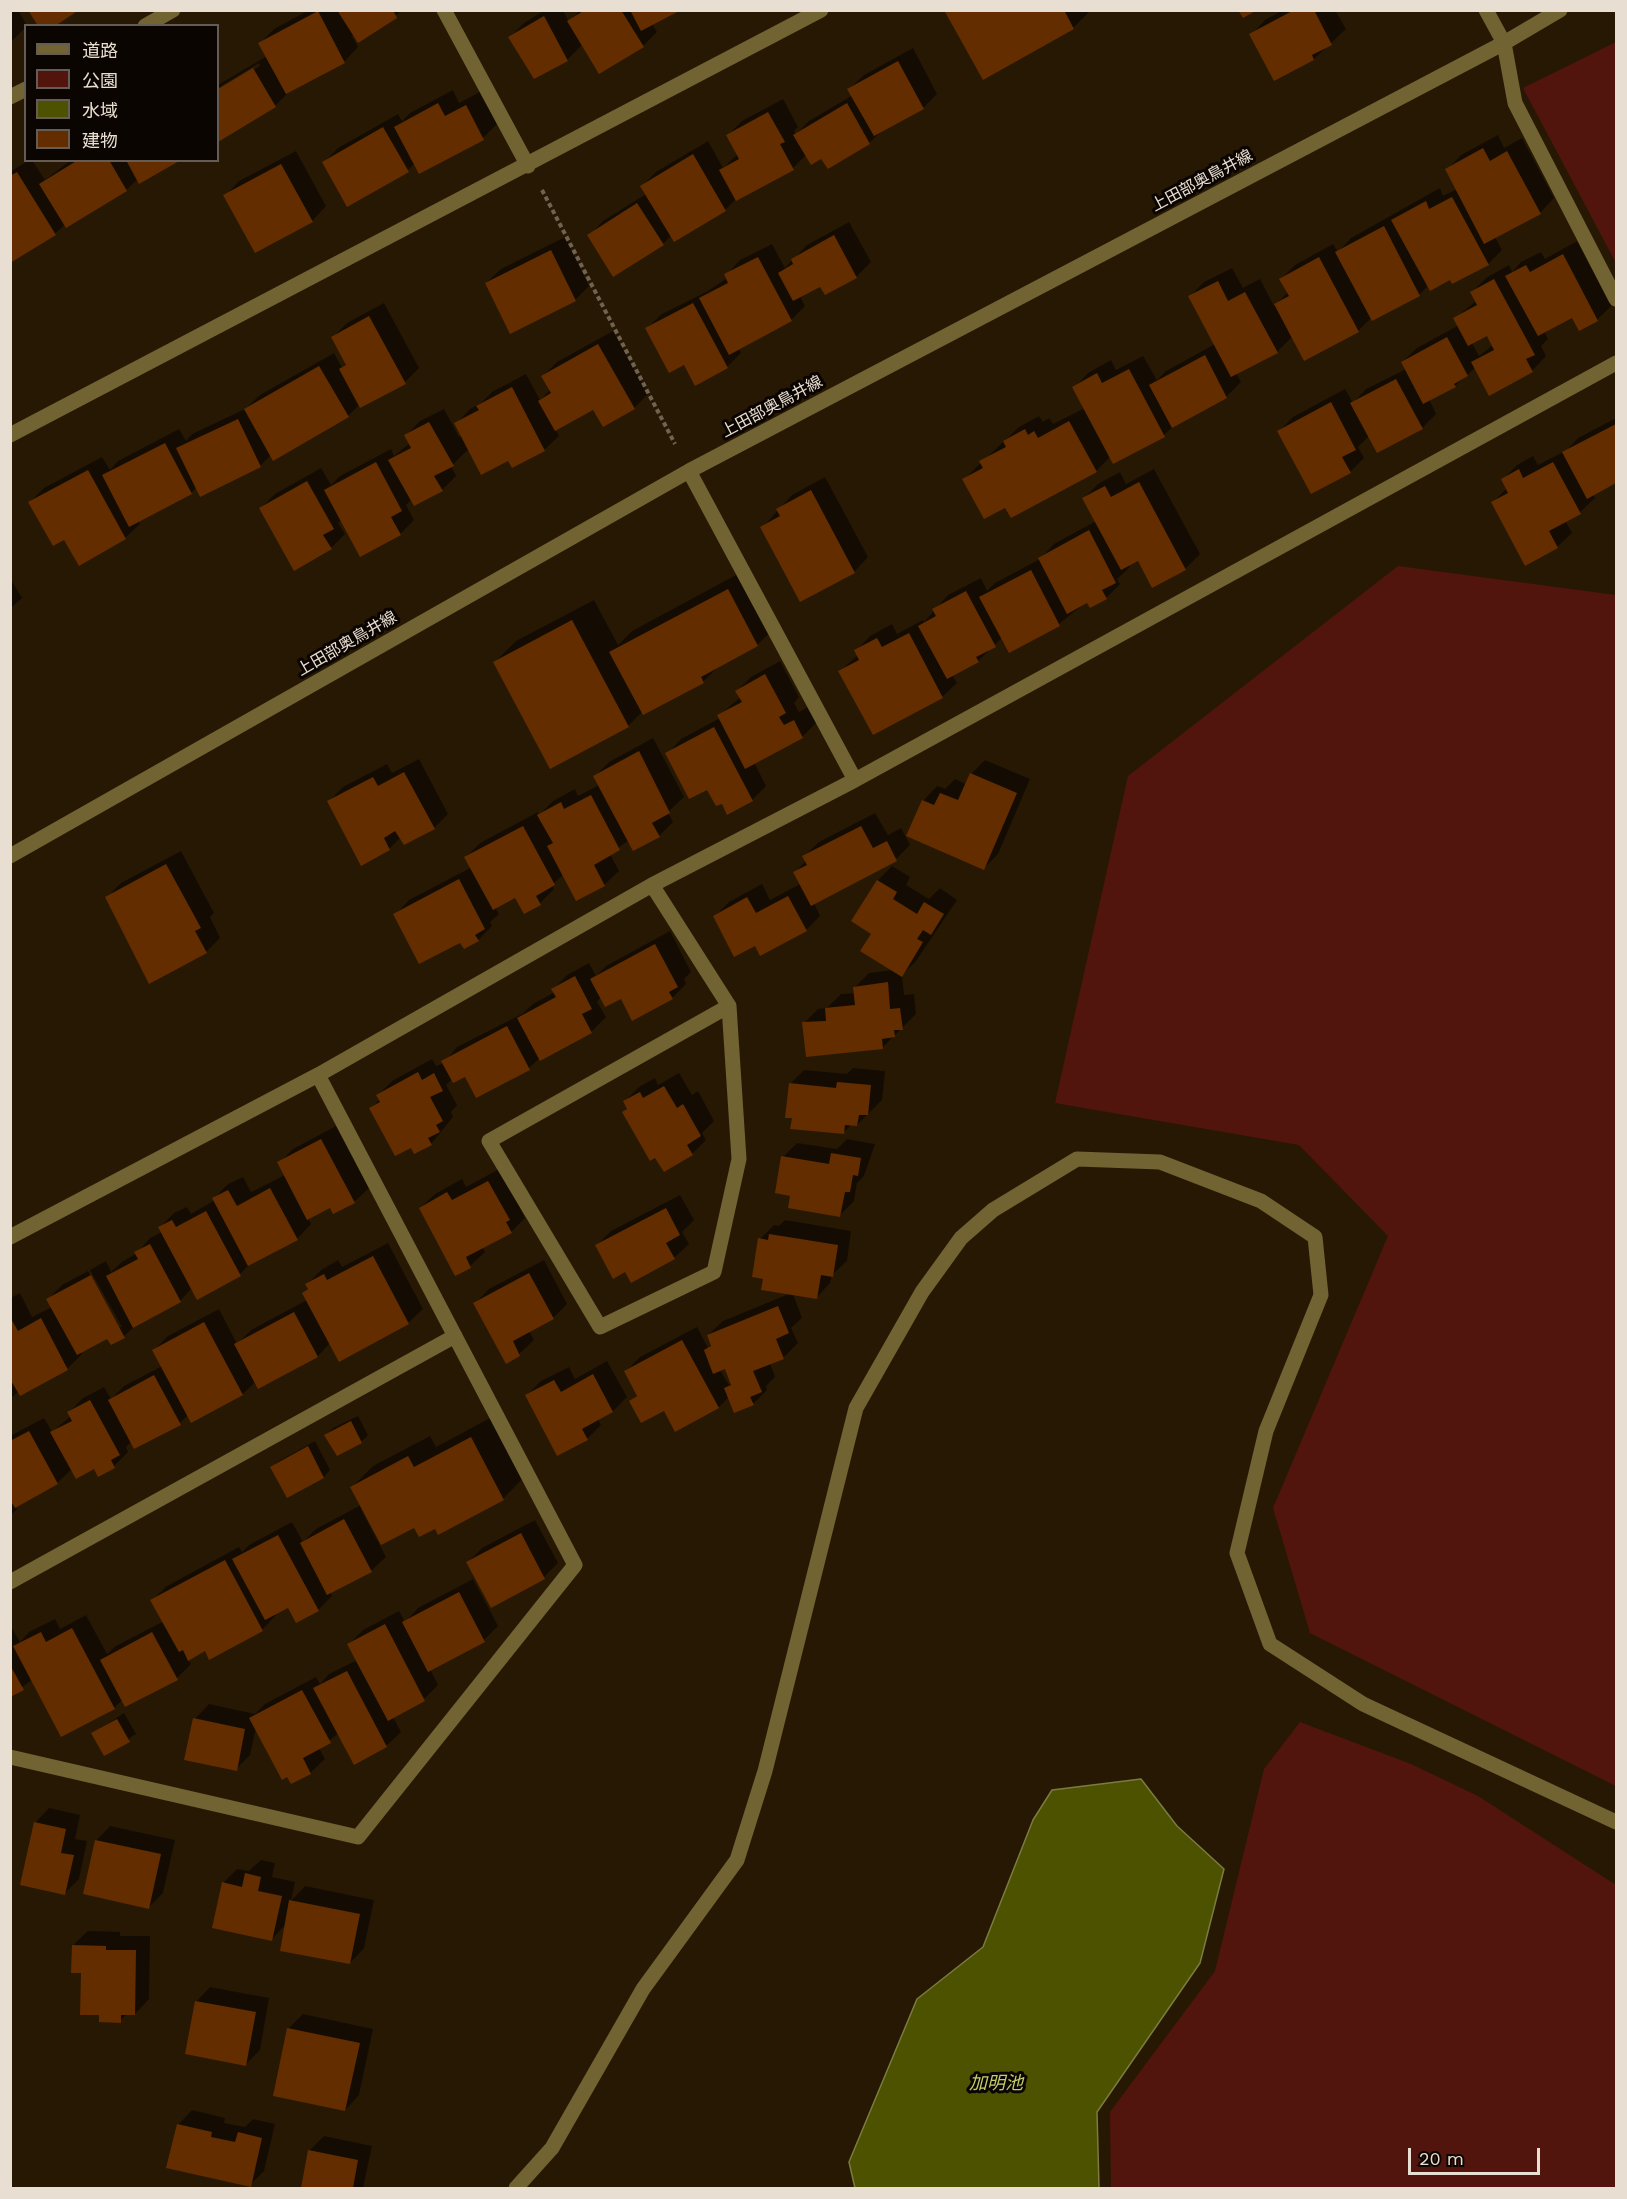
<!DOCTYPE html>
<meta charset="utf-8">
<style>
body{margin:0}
#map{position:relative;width:1627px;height:2199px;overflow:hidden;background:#271804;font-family:"Work Sans","Noto Sans JP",sans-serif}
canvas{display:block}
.frame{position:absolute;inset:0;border:12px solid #e9ded2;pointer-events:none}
.legend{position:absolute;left:24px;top:24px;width:195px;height:138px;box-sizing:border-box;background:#0b0501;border:2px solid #645c55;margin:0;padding:8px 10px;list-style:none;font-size:18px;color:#e9ded2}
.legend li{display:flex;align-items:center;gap:12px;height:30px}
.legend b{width:30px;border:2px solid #645c55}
.scale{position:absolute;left:1408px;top:2148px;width:132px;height:27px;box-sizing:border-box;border:3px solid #e9ded2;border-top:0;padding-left:8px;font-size:18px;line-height:21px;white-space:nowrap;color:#e9ded2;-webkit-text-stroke:4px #0b0501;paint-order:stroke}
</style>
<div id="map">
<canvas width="1627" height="2199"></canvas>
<div class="frame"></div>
<ul class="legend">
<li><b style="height:8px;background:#716332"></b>道路</li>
<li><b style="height:16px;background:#51150d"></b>公園</li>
<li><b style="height:16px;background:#4c5200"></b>水域</li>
<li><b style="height:16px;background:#642d00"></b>建物</li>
</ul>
<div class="scale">20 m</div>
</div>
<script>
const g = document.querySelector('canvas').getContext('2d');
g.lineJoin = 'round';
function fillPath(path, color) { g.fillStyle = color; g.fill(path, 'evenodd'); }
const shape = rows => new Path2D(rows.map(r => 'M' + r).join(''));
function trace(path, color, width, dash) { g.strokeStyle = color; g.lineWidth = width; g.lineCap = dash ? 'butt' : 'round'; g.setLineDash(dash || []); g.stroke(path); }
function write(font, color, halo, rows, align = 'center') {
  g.font = font + ' "Work Sans","Noto Sans JP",sans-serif'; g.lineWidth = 6; g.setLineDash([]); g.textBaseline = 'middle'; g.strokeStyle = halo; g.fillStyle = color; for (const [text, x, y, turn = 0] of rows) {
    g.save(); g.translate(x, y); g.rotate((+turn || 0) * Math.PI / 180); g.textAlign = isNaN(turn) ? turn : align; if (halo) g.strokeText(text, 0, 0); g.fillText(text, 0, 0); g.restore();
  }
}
fillPath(shape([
 [1616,42,1616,263,1523,88],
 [1398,566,1616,595,1616,1786,1310,1633,1273,1508,1388,1236,1299,1145,1055,1103,1128,776],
 [1300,1722,1411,1764,1478,1796,1616,1885,1616,2188,1111,2188,1110,2112,1215,1971,1264,1769]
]), '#51150d');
const water = shape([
 [1141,1779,1177,1826,1224,1869,1200,1963,1097,2112,1099,2188,855,2188,849,2162,917,1999,983,1947,1033,1820,1052,1790,1141,1779]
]);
fillPath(water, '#4c5200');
trace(water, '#7b7c3f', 1.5);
fillPath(shape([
 [10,10,18,10,27,26,10,43],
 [309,10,403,10,358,41,354,35,352,36,358,47,344,62,289,92,275,106,218,140,218,91,260,66,259,63,218,88,218,85,267,56,260,43,274,29],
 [545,10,563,10,569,22,580,10,678,10,652,24,657,32,643,46,583,44,567,60,510,37,524,23],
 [946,10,1086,10,1088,13,1074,27,984,78],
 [1283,10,1335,10,1346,29,1314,59,1251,35,1265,20],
 [913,48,937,94,923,108,883,130,869,143,828,167,822,157,806,155,793,168,736,199,725,210,674,240,671,236,663,244,589,236,603,221,646,194,642,186,656,172,708,141,723,168,738,154,728,135,742,121,783,99,798,127,794,131,796,134,809,121,853,95,849,89,864,75],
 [453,90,459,103,480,92,497,124,483,138,415,163,408,170,323,163,338,148,398,114,402,121,410,113],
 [1498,135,1504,148,1522,138,1554,198,1540,213,1495,237,1502,250,1488,264,1428,286,1420,294,1372,317,1358,331,1293,336,1277,352,1236,373,1241,382,1226,397,1176,424,1164,435,1114,462,1111,456,1096,471,1006,506,964,479,1019,427,1039,416,1043,422,1049,418,1053,424,1085,408,1074,388,1088,373,1111,360,1116,370,1143,356,1157,380,1166,371,1215,344,1190,296,1204,282,1232,268,1243,288,1260,279,1274,306,1288,292,1281,279,1295,265,1333,244,1338,252,1351,238,1440,188,1443,196,1457,189,1447,170,1461,155],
 [296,151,326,206,312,221,225,196,239,181],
 [29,160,32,160,45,180,71,160,178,160,138,179,126,190,65,224,55,234,10,261,10,172],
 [849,222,871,262,857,276,826,293,821,285,800,296,805,306,791,320,739,348,741,353,727,367,685,363,647,328,662,314,708,291,727,278,726,275,740,260,772,244,785,268,807,245],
 [565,237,589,286,575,300,486,283,501,269],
 [1577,241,1611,306,1597,320,1573,316,1544,331,1548,339,1541,346,1546,356,1532,371,1476,367,1455,386,1429,399,1436,414,1422,428,1369,436,1358,447,1364,458,1350,472,1279,431,1293,417,1345,389,1353,403,1366,389,1406,369,1402,362,1417,348,1459,325,1455,318,1476,301,1472,292,1486,278,1509,265,1512,272,1521,262,1541,252,1545,259],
 [1488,334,1493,345,1479,356,1472,343],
 [384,303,419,368,405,382,360,404,348,416,271,455,260,466,197,487,191,493,138,521,140,524,125,538,65,538,30,502,44,488,102,457,110,470,118,461,179,429,186,441,192,434,245,409,260,395,334,353,342,368,347,363,333,337,347,323],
 [613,331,648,394,634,408,594,408,555,429,559,436,544,450,512,466,508,459,469,449,451,466,456,476,442,490,412,499,406,505,414,520,400,534,342,520,338,523,345,534,331,548,261,508,275,494,321,468,331,485,340,476,391,449,394,456,410,443,406,435,420,421,444,409,459,437,462,435,456,424,470,409,481,403,492,392,526,374,540,400,551,389,543,376,557,362],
 [1616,418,1616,482,1593,494,1595,498,1580,512,1565,520,1572,533,1557,547,1493,502,1507,488,1503,479,1517,465,1533,456,1538,465,1567,450,1578,438],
 [1154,469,1200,554,1185,569,1152,586,1138,559,1128,564,1130,567,1117,579,1120,584,1106,598,1088,601,1059,624,1010,651,1003,637,978,661,952,675,957,683,942,697,874,733,840,671,858,655,856,651,870,636,892,624,897,634,923,620,924,622,948,595,981,578,987,591,995,583,1040,559,1054,544,1096,521,1084,498,1098,484,1120,472,1126,484],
 [825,477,868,557,854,572,762,528,792,495],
 [749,568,779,624,757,645,720,665,703,682,643,711,628,726,495,662,516,641,594,600,618,645,632,631],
 [10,578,22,598,10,609],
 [780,661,799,697,794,703,799,712,808,707,817,722,803,736,754,762,766,786,752,800,723,802,667,754,681,739,720,718,719,715,741,697,737,691,751,677],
 [653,738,684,797,668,812,673,822,659,836,629,840,610,854,619,871,604,885,564,874,552,885,554,889,540,903,516,896,495,907,499,914,490,922,492,926,478,940,460,941,395,915,409,900,472,867,466,857,480,843,538,812,539,815,553,801,575,789,578,796,599,785,595,776,609,762],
 [419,759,448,814,434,828,401,837,389,849,329,801,343,787,387,764,392,773],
 [985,760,1030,779,998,854,984,868,923,801,937,786,945,789,955,779,966,784,971,774],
 [875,813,888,835,901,828,910,845,896,859,814,903,820,916,806,930,756,944,715,916,729,902,762,884,770,900,800,884,794,873,806,861,804,856,819,842],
 [181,851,214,913,210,917,220,938,206,952,107,897,121,883],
 [892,866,910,877,906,885,929,899,940,888,957,900,916,961,902,975,904,995,914,994,916,1014,882,1048,804,1023,818,1009,827,1008,841,994,855,993,855,987,869,973,893,970,873,934,853,921,878,880],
 [670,931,691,972,684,979,686,984,672,998,601,997,597,1002,606,1017,591,1032,540,1058,529,1068,452,1079,446,1085,457,1105,451,1112,453,1117,431,1144,411,1146,371,1108,380,1099,378,1095,392,1081,432,1059,436,1066,444,1063,457,1047,522,1014,533,1004,555,992,553,990,567,975,589,963,596,976,606,966],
 [853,1068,885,1071,882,1100,857,1125,852,1124,843,1133,793,1117,790,1084,804,1070,847,1074],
 [679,1073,692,1095,698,1091,714,1121,702,1133,706,1140,692,1154,624,1112,628,1107,625,1101,639,1087,655,1078,658,1085],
 [336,1126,369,1188,354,1202,330,1206,308,1218,311,1224,297,1239,252,1262,240,1274,192,1288,180,1301,137,1324,124,1336,111,1343,108,1337,80,1352,82,1354,67,1369,20,1394,19,1391,10,1399,10,1298,20,1293,32,1317,52,1307,48,1299,62,1285,88,1271,118,1327,122,1327,90,1270,106,1261,111,1272,122,1262,137,1253,150,1238,162,1232,160,1227,174,1213,187,1207,191,1214,215,1200,214,1198,228,1184,243,1177,251,1192,285,1175,279,1163,293,1149],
 [847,1139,875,1144,864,1176,857,1183,854,1201,839,1216,792,1195,783,1157,797,1143,837,1149],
 [503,1167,523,1205,520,1208,525,1218,511,1232,482,1247,485,1252,470,1266,456,1274,420,1208,435,1194,462,1179,466,1187],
 [680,1195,694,1220,682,1232,689,1244,674,1258,625,1270,597,1245,611,1231],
 [785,1220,851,1231,847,1261,832,1275,830,1283,816,1298,793,1294,802,1318,791,1328,798,1343,783,1358,770,1363,775,1377,766,1386,767,1390,753,1404,729,1397,719,1407,665,1409,631,1401,638,1394,626,1371,640,1357,697,1327,708,1348,712,1344,708,1335,723,1321,791,1293,765,1277,760,1239,774,1225,779,1226],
 [726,1368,732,1382,729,1385,720,1370],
 [388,1243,423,1309,408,1323,339,1360,330,1343,318,1356,259,1387,256,1381,243,1394,191,1421,188,1415,180,1423,132,1441,126,1447,128,1452,114,1466,72,1469,57,1483,15,1506,17,1509,10,1516,10,1436,44,1418,52,1432,71,1416,69,1412,83,1398,104,1387,111,1399,124,1386,162,1366,154,1350,168,1336,219,1309,237,1344,251,1330,307,1300,303,1293,309,1287,307,1284,321,1270,338,1260,342,1267],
 [544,1260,567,1304,553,1318,529,1331,534,1340,519,1354,506,1361,475,1303,489,1289],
 [607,1361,627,1397,613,1411,598,1419,601,1425,587,1439,526,1396,541,1381,569,1367,575,1379],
 [358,1416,368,1435,361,1442,326,1435,333,1428],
 [492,1417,524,1477,503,1499,436,1527,415,1526,361,1509,386,1557,371,1571,330,1592,332,1596,318,1610,289,1606,275,1613,276,1615,262,1630,206,1649,188,1659,191,1664,177,1678,123,1699,114,1708,33,1679,10,1696,10,1625,20,1642,29,1632,55,1619,60,1629,86,1615,107,1654,116,1646,164,1621,152,1600,167,1586,239,1547,242,1552,249,1545,292,1522,303,1542,316,1529,361,1505,352,1487,373,1466,430,1436,436,1447],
 [315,1441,330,1470,324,1477,287,1496,272,1467,279,1461],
 [535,1520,558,1563,544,1577,468,1562,482,1548],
 [473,1579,498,1626,484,1640,430,1669,438,1685,424,1699,393,1717,401,1732,386,1746,339,1733,319,1748,325,1759,310,1773,291,1782,256,1728,250,1755,236,1769,195,1719,209,1704,255,1714,265,1704,316,1677,320,1684,329,1674,357,1660,349,1644,363,1630,399,1611,405,1622,418,1608],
 [124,1713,136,1734,105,1754,93,1733],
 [49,1808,80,1815,75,1839,87,1841,79,1879,65,1893,35,1823],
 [110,1826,175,1840,163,1893,149,1907,96,1841],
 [261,1860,275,1863,272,1877,295,1882,291,1901,305,1886,374,1900,364,1948,350,1963,286,1924,272,1939,223,1883,237,1869,249,1871],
 [88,1931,120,1932,120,1936,150,1936,149,1999,135,2014,128,2013,120,2021,100,2014,73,1945],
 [210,1987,269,1998,260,2050,246,2064,196,2002],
 [303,2014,373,2029,359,2095,345,2110,274,2095,289,2028],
 [192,2110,225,2118,224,2123,245,2127,253,2119,275,2124,264,2171,250,2185,178,2125],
 [324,2136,372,2146,363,2188,302,2188,310,2150]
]), '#0007');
fillPath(shape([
 [28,10,79,10,55,26,38,26],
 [337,10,393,10,397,18,358,43],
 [585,10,621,10,644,47,599,74,567,21],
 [630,10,681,10,641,31],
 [944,10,1064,10,1074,29,983,80],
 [1238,10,1257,10,1243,18],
 [1294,10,1314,10,1332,45,1312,55,1314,60,1274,81,1249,34],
 [318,11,345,63,286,94,258,43],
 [544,16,568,61,534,79,508,37],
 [898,61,924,109,874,136,847,89],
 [253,68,276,107,218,142,218,89],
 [438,103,445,116,466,105,484,140,419,174,394,127],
 [847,103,870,144,828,169,821,159,811,165,793,135],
 [768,112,785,142,780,144,794,170,736,201,719,170,739,159,726,135],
 [383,127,409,172,347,207,322,162],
 [1483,148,1490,161,1507,151,1541,214,1484,244,1445,169],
 [693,154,726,211,674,242,640,186],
 [78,160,109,160,127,191,66,228,39,184],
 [126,160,181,160,139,184],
 [281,164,313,222,255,253,223,195],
 [17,172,56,235,10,263,10,176],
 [1452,197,1489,265,1452,284,1450,280,1430,291,1391,220,1426,201,1429,209],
 [637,203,664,245,613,277,587,235],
 [1384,226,1420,296,1372,321,1335,252],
 [834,235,857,278,825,295,820,287,793,301,778,273,793,264,791,259],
 [551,250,576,301,510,334,485,283],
 [1563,254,1598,321,1579,331,1572,318,1538,336,1505,276,1526,265,1530,272],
 [758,257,792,321,729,355,699,298,728,283,724,274],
 [1319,257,1359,332,1304,361,1274,304,1289,296,1279,279],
 [1494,279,1535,355,1526,359,1533,372,1489,396,1471,362,1494,350,1487,336,1468,346,1453,318,1477,305,1470,292],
 [1218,281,1228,301,1245,292,1278,353,1231,377,1188,296],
 [693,303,728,368,695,386,684,365,669,373,645,328],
 [369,316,406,384,360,408,339,369,346,365,331,337],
 [1447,337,1468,376,1454,384,1456,387,1423,404,1401,362],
 [598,344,635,409,603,427,593,410,555,431,538,401,551,393,541,376],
 [1205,355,1227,398,1172,428,1149,385],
 [319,366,349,417,273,461,244,409],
 [1129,369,1165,437,1113,464,1072,387,1097,373,1102,383],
 [1396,379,1423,429,1377,453,1350,403],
 [512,387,545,451,512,468,508,461,481,475,454,423,479,410,476,406],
 [1331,402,1356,450,1342,457,1351,473,1311,494,1277,431],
 [238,419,261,467,200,497,176,448],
 [1069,421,1097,472,1011,518,1005,508,984,519,962,479,983,468,979,461,1006,447,1003,441,1025,429,1028,435,1034,431,1038,438],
 [429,422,454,466,434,476,443,491,414,506,388,460,411,448,404,435],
 [1616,424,1616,483,1587,499,1562,452],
 [165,443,192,494,129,527,102,475],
 [376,462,402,511,391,517,401,535,360,557,324,490],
 [1553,462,1581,514,1549,531,1558,548,1525,566,1491,502,1508,493,1501,479,1519,469,1523,478],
 [88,470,126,539,79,566,64,540,53,546,28,502],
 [307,481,334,529,323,535,332,549,294,571,259,508],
 [1139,482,1186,570,1152,588,1138,561,1121,570,1082,498,1105,486,1111,497],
 [811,490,855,573,800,602,760,527,780,516,776,509],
 [1089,530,1116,583,1102,590,1107,599,1090,608,1087,603,1067,614,1038,558],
 [1031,570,1060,626,1009,653,979,597],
 [728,589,758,646,701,677,704,683,643,715,609,652],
 [966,591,996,647,976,657,979,662,947,679,918,626,936,616,932,609],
 [572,620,629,727,550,769,493,662],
 [909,633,943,698,873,735,838,671,859,660,854,650,877,638,882,647],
 [765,674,786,713,779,717,784,725,794,720,803,738,745,769,717,715,742,702,735,691],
 [714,727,753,801,727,815,722,804,716,806,707,790,689,799,665,753],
 [639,751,670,813,652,823,660,837,633,851,593,776],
 [404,772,435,829,404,845,395,831,384,838,390,850,361,866,327,801,373,777,378,786],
 [970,773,1017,793,984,870,906,836,922,800,934,805,940,793,958,800],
 [591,795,620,850,594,865,605,886,576,901,547,846,553,843,537,815,561,802,564,809],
 [523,826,555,885,536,896,541,905,524,914,515,898,493,910,464,857],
 [861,826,873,848,887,841,897,861,811,906,793,872,807,865,802,856],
 [166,864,201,928,195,931,207,953,149,984,105,897],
 [459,879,485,929,475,935,479,941,464,949,460,943,419,964,393,914],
 [877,880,897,892,893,899,917,914,924,902,944,914,931,935,923,930,917,939,923,942,902,977,860,951,871,934,851,921],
 [788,896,807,931,760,956,755,946,734,957,713,916,747,897,756,913],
 [655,944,678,987,669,992,673,999,632,1021,621,999,605,1007,590,979],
 [575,976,592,1009,582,1014,592,1033,540,1061,517,1018,556,997,551,989],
 [888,982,890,1009,900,1008,903,1030,894,1030,895,1037,882,1039,883,1049,806,1057,802,1022,826,1021,825,1008,855,1005,853,987],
 [507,1026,530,1070,476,1098,465,1077,453,1083,441,1061],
 [418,1072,422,1080,434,1073,443,1091,430,1097,443,1121,436,1125,440,1132,428,1138,432,1145,414,1154,411,1148,395,1156,369,1108,380,1102,376,1095],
 [837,1082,871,1085,868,1115,859,1115,857,1126,845,1125,844,1134,790,1129,792,1118,785,1118,789,1083,836,1088],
 [664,1086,677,1108,683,1104,701,1136,687,1145,693,1155,664,1172,655,1158,650,1161,622,1112,627,1109,623,1101,640,1092,643,1098],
 [321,1139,355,1203,333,1214,330,1208,307,1220,277,1162],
 [831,1153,861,1158,858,1176,853,1175,850,1192,845,1192,840,1217,788,1208,790,1196,775,1193,781,1156,829,1164],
 [488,1181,510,1220,506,1222,512,1233,466,1257,471,1268,455,1276,419,1208,447,1192,452,1200],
 [270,1188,298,1240,248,1266,212,1198,228,1190,237,1206],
 [666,1208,680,1235,666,1243,675,1259,631,1283,625,1272,613,1279,595,1245],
 [206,1211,241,1276,197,1300,158,1227,172,1220,176,1227],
 [769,1234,838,1245,833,1277,821,1275,817,1299,761,1290,763,1279,752,1277,758,1238,768,1240],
 [150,1244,181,1302,133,1328,106,1276,138,1259,134,1252],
 [373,1256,409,1324,339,1362,302,1293,308,1289,305,1284,324,1274,327,1280],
 [529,1273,554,1319,513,1341,520,1356,506,1364,473,1303],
 [91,1275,125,1338,111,1345,107,1339,77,1355,46,1299],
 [778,1306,789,1333,776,1339,784,1359,753,1371,762,1392,750,1397,754,1405,734,1413,724,1388,731,1385,725,1369,713,1374,704,1350,711,1346,707,1335],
 [294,1312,318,1357,258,1389,234,1344],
 [10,1317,18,1331,41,1318,68,1370,20,1396,10,1379],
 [204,1322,243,1395,191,1423,152,1350],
 [682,1340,719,1408,675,1432,664,1411,641,1423,629,1401,637,1396,624,1371],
 [593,1374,613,1412,582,1429,588,1440,557,1456,525,1395,554,1380,561,1392],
 [154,1375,181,1425,134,1449,108,1400],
 [90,1400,120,1455,111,1460,115,1468,98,1477,94,1469,76,1479,50,1432,72,1421,67,1412],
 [351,1421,362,1443,337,1456,324,1435],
 [29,1431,58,1484,15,1508,10,1500,10,1441],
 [471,1437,504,1500,438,1535,435,1529,419,1537,414,1528,381,1545,350,1487,408,1456,414,1467],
 [308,1446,324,1478,287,1498,270,1467],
 [344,1519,372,1572,327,1595,300,1543],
 [521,1533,545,1579,491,1608,466,1562],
 [278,1535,319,1611,296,1623,288,1608,265,1620,232,1559],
 [225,1560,263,1631,209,1660,205,1651,188,1661,183,1650,179,1652,150,1600],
 [459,1592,485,1642,428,1672,402,1622],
 [385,1624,425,1701,388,1721,347,1644],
 [72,1628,115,1709,61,1737,13,1646,41,1632,46,1642],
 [152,1632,178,1680,125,1707,100,1660],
 [10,1665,24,1690,10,1697],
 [347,1671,387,1747,354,1765,313,1688],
 [302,1690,331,1743,303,1758,311,1774,291,1784,287,1777,282,1780,249,1718],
 [193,1718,245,1729,237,1771,184,1760],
 [117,1719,130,1742,104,1756,91,1733],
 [34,1822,66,1829,61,1853,74,1855,65,1895,20,1885],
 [95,1840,161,1854,149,1909,83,1894],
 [245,1873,261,1877,258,1891,282,1896,272,1941,212,1928,222,1882,242,1887],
 [289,1900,360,1914,350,1964,280,1951],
 [72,1945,106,1946,106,1950,136,1950,135,2015,121,2015,121,2023,99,2022,99,2015,80,2015,81,1973,71,1973],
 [195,2001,256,2012,246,2066,185,2054],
 [287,2028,360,2043,345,2111,273,2096],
 [177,2124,212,2132,211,2137,235,2142,238,2132,262,2138,251,2187,166,2168],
 [308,2150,358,2160,353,2188,301,2188]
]), '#642d00');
trace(shape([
 [542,190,675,444]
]), '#706352', 4, [4.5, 3]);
trace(shape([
 [444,10,528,166],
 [1486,10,1504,43,1515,103,1616,299],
 [145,26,173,10],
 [10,97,26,89],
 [10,435,821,10],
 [689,471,855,780],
 [10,856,689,471,1504,43,1560,10],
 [652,885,729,1006,739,1159,714,1272,600,1327,489,1141,729,1006],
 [10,1237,318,1075,652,885,855,780,1616,363],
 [10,1582,455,1336],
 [10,1757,358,1837,575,1565,318,1075],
 [516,2188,552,2148,643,1989,737,1860,765,1771,856,1408,922,1292,961,1238,993,1210,1077,1159,1160,1162,1261,1201,1315,1237,1321,1295,1266,1431,1237,1553,1270,1644,1363,1704,1616,1822]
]), '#716332', 15);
write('16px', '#e9ded2', '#0b0501', [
 ["上田部奥鳥井線",1202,181,-28],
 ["上田部奥鳥井線",772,407,-28],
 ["上田部奥鳥井線",347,644,-30]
]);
write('italic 18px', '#c3ce6b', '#0b0501', [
 ["加明池",996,2084]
]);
</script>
